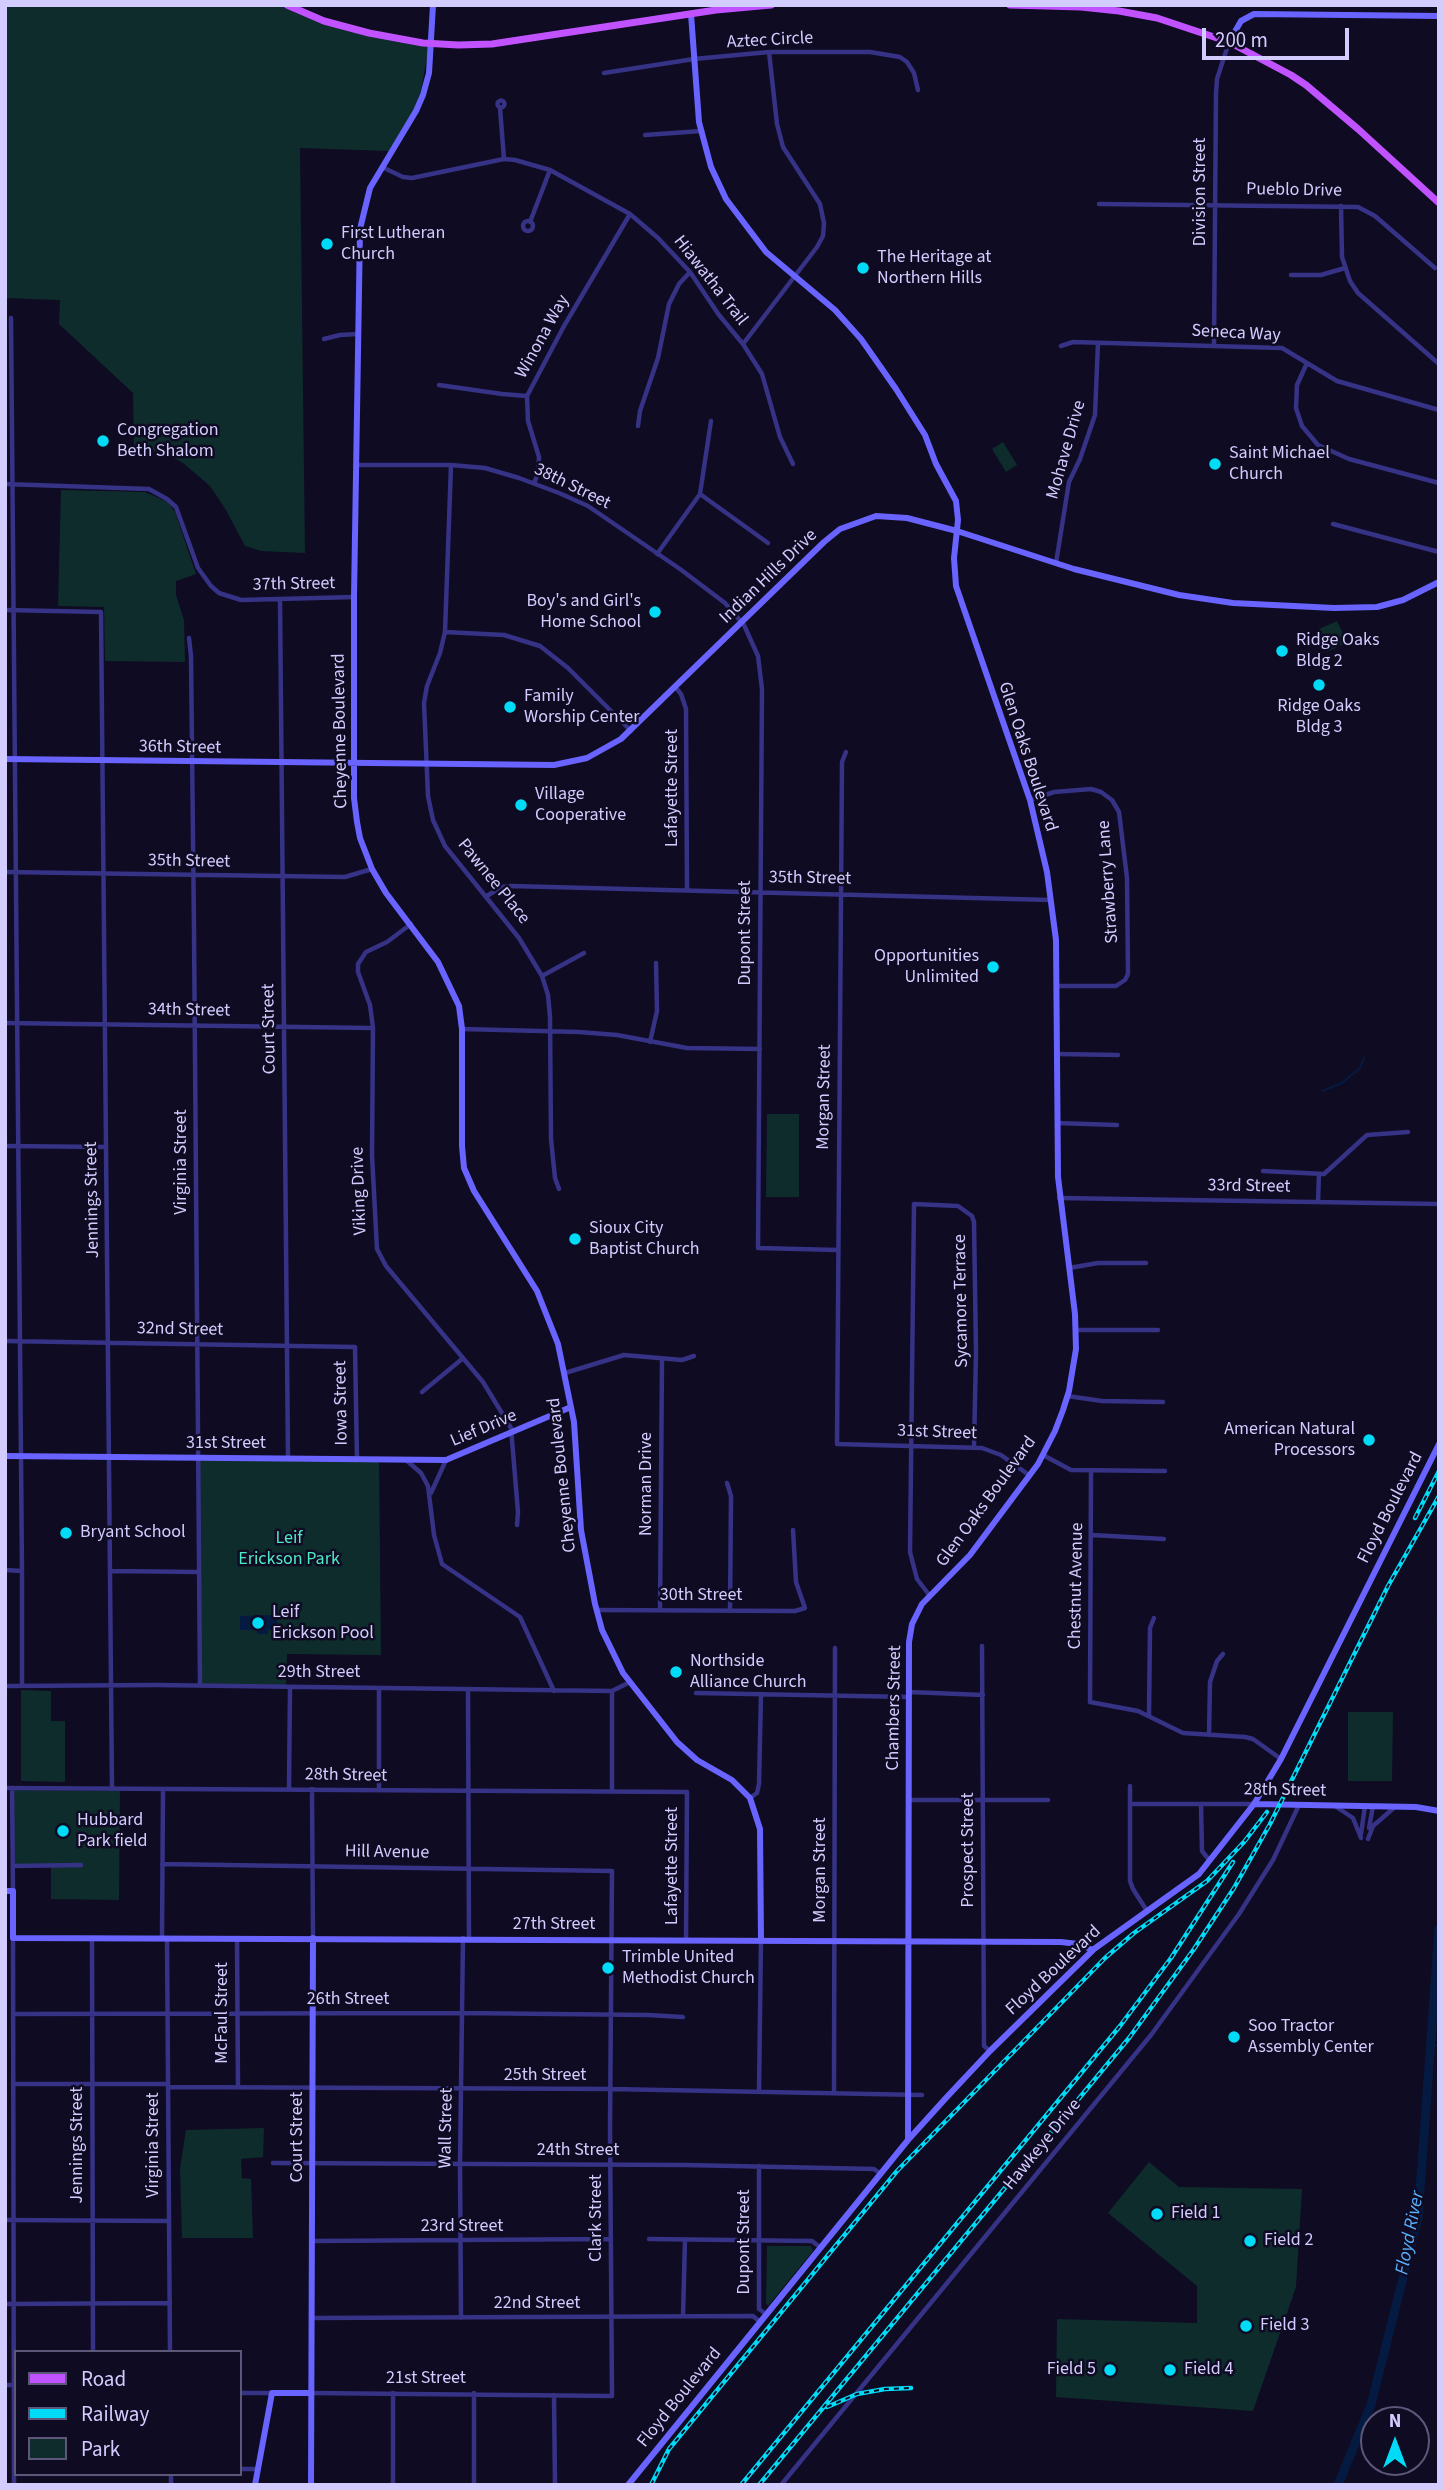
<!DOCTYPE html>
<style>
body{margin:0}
#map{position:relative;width:1444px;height:2490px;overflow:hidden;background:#0f0b22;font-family:"Source Sans 3",sans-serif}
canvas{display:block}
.frame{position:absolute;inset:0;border:7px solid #d2ccff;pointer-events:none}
.legend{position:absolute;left:14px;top:2350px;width:228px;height:126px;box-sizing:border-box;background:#0f0b22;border:2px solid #5d587a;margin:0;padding:9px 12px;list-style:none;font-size:21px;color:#d2ccff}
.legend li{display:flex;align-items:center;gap:14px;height:35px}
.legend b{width:35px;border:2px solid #5d587a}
.north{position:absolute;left:1360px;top:2406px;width:70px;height:70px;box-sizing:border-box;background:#0f0b22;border:2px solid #5d587a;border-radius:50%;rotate:0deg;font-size:19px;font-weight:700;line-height:28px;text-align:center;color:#d2ccff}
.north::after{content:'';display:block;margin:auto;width:24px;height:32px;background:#00dcf7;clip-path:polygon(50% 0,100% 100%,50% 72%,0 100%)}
.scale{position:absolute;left:1202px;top:28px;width:147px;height:32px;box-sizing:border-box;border:4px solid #d2ccff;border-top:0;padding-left:9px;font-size:21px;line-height:24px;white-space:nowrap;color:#d2ccff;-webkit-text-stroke:5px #0f0b22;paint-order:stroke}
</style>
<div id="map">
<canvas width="1444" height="2490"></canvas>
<div class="frame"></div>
<ul class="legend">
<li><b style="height:9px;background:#c053ff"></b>Road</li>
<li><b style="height:9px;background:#00dcf7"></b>Railway</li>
<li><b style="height:19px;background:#0e2c2c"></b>Park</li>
</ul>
<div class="north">N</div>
<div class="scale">200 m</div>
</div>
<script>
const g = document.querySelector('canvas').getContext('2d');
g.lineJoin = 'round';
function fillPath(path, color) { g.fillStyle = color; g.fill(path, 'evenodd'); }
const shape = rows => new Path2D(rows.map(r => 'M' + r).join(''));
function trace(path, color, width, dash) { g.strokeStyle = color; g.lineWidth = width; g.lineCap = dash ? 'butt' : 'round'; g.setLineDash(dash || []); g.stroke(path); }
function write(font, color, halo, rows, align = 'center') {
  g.font = font + ' "Source Sans 3",sans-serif'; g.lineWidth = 5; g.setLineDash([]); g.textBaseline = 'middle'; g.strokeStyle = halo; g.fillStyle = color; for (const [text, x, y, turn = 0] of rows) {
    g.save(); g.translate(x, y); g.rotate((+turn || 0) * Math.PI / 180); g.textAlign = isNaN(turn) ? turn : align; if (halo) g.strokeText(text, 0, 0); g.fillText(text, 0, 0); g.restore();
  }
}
fillPath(shape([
 [5,5,287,5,310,16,429,45,421,91,413,112,389,151,300,148,305,553,261,551,245,546,226,510,210,486,183,463,162,452,134,450,133,393,59,324,60,300,5,298],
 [1003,442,1017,465,1006,472,992,449],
 [61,490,145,492,168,502,175,512,196,574,176,581,176,595,184,620,185,662,105,661,104,607,58,606],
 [1337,621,1347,642,1327,652,1317,630],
 [767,1114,799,1114,799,1197,766,1197],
 [199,1457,379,1459,381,1655,287,1654,286,1687,200,1686],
 [21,1690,51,1691,51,1721,65,1721,65,1782,21,1781],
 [1348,1712,1393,1712,1392,1781,1348,1781],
 [14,1790,120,1791,119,1900,51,1899,51,1864,14,1865],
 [264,2128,263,2157,241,2159,242,2178,251,2179,253,2238,182,2238,180,2168,186,2130],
 [1149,2162,1179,2187,1302,2189,1296,2287,1253,2411,1056,2397,1057,2319,1197,2323,1197,2286,1108,2213],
 [767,2246,811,2246,813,2251,768,2306,766,2303]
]), '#0e2c2c');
fillPath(shape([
 [277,1615,277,1629,268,1630,268,1634,257,1634,257,1630,240,1630,240,1616]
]), '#051a41');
trace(shape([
 [1322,1091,1342,1083,1360,1068,1364,1058],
 [1437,1620,1439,1621],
 [1431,2046,1439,2045]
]), '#051a41', 2);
trace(shape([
 [1338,2485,1371,2405,1418,2218,1439,1929]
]), '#051a41', 9);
trace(shape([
 [604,73,694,59,769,52,870,52,900,57,907,62,914,73,918,90],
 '497.5 104a3.5 3.5 0 1 1 7 0a3.5 3.5 0 1 1-7 0Z',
 [500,108,504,159],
 [645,135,701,131],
 [382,167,403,177,412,178,504,159,515,160,550,170,630,214,658,238,690,272,719,315,743,344,762,374,780,437,793,464],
 [1099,204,1358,207,1375,216,1435,268],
 [1341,206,1342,257,1350,281,1358,293,1439,364],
 '523 226a5 5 0 1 1 10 0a5 5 0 1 1-10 0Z',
 [530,222,550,170],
 [1291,275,1321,275,1345,268],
 [11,318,22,1571,22,1686],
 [324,339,340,335,358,334],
 [743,344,817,247,823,236,824,223,820,204,783,147,777,124,769,52],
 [1214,345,1216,93,1217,79,1229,42],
 [1061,346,1073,342,1282,348,1337,381,1439,410],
 [1307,363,1297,385,1296,408,1302,426,1318,445,1349,459,1439,483],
 [439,385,502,394,527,396],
 [638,426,640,411,658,358,669,304,679,284,690,272],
 [357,465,451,465,485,468,519,478,559,493,588,506,680,569,725,603,744,625,758,656,762,689,758,1248,838,1250],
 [451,465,445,632,440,653,427,686,424,703,428,796,433,820,445,846,519,938,542,976,548,995,550,1017,551,1139,555,1178,559,1189],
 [534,483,538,474,539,457,528,421,527,396,564,326,630,214],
 [5,484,149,489,167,499,176,507,198,568,211,586,219,593,241,600,354,597],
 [700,494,768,543],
 [1333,524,1439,552],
 [657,554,700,494,711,421],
 [1056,563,1069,482,1080,459,1095,415,1098,343],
 [280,599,288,1458],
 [5,610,101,612,112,1789],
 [445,632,504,635,540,646,568,668,631,731],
 [189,638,191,656,194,929,200,1686],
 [676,688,681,694,686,709,687,890],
 [846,752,842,762,837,1444,982,1448,1001,1455,1029,1475],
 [1030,800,1054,792,1091,789,1101,792,1112,800,1119,812,1127,878,1128,974,1125,980,1116,986,1058,986],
 [5,872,345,877,372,869],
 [487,896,501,887,511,886,1051,900],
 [411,924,387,942,366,952,358,964,358,972,370,1005,373,1028,372,1155,377,1249,386,1266,483,1382,511,1428,518,1512,517,1525],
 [542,976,584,953],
 [5,1023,373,1028],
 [462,1029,579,1032,617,1035,687,1048,760,1049],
 [650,1042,657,1011,656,963],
 [1057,1054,1118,1055],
 [1057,1123,1117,1125],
 [5,1146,106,1147],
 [1263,1171,1324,1174,1367,1135,1408,1132],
 [1059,1198,1439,1204],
 [1318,1202,1319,1174],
 [1069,1268,1098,1263,1146,1263],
 [1076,1330,1158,1330],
 [5,1341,355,1347,357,1459],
 [565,1373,624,1355,682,1360,694,1356],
 [422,1392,462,1359],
 [1067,1396,1102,1401,1163,1402],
 [1043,1455,1071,1470,1165,1471],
 [406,1460,421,1473,428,1486,434,1535,442,1564,520,1617,554,1691],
 [1091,1471,1090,1702,1138,1711,1183,1733,1245,1737,1253,1739,1281,1759],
 [727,1483,731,1496,730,1611],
 [431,1493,446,1460],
 [1092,1535,1164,1539],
 [5,1570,22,1571],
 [110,1571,199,1572],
 [930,1596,917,1579,910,1552,914,1204,958,1206,972,1216,974,1222,976,1352,974,1447],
 [597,1610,795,1611,805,1608,796,1582,793,1530],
 [660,1610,662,1359],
 [982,1646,984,2046,990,2051],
 [5,1686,156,1685,612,1691,630,1682],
 [379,1688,379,1790],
 [468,1689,469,1939],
 [909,1692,983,1695],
 [696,1693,909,1697],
 [1149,1715,1150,1628,1154,1618],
 [1209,1735,1210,1682,1217,1661,1223,1654],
 [1130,1786,1130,1881,1133,1889,1147,1911],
 [5,1788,687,1792,686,1940],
 [12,1788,13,1891],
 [289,1788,290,1687],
 [312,1789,313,1938],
 [612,1791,612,1691],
 [750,1798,757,1793,759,1784,761,1694],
 [909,1800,1048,1800],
 [1130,1804,1254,1804],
 [1201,1805,1202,1851,1210,1861],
 [1335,1806,1353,1818,1361,1838],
 [1369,1828,1373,1806],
 [1361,1834,1365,1806],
 [1368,1839,1373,1826,1395,1807],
 [162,1864,612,1871,610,2128,612,2396,311,2393],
 [13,1866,81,1865],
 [13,1938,14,2485],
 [92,1938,93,2352],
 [162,1938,163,1789],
 [167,1938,170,2352],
 [237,1938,238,2087],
 [13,2014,461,2013,648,2015,683,2017],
 [13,2084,168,2084],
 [168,2087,611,2089,922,2095],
 [759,2091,761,1940],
 [834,2093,835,1648],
 [273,2163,685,2165,874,2169,881,2174],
 [759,2166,759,2309,766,2314],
 [5,2220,169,2221],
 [649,2239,812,2241,821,2248],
 [312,2241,611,2239],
 [5,2304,170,2303],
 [683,2316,685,2240],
 [312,2318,753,2316,760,2322],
 [461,2318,460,2164,463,1938],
 [5,2385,14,2385],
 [240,2393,272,2393],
 [474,2393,474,2485],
 [554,2395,555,2485],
 [240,2469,258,2469],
 [171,2485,171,2474],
 [393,2485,393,2393],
 [781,2485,1151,2035,1239,1914,1273,1860,1299,1805]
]), '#363285', 4.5);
trace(shape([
 [433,5,429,73,423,95,416,111,370,188,360,229,354,597,354,798,357,822,360,838,372,869,386,893,438,962,459,1006,462,1029,462,1146,464,1168,474,1191,537,1291,558,1344,574,1422,581,1530,595,1604,602,1630,623,1673,677,1742,697,1760,732,1780,750,1798,760,1829,761,1940],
 [691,14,699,122,711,167,726,199,766,252,835,310,861,339,896,389,925,435,936,464,956,501,958,520,954,558,956,586,1030,800,1047,872,1056,940,1058,1177,1075,1314,1076,1349,1069,1391,1063,1410,1055,1431,1038,1464,970,1555,922,1604,912,1624,909,1642,908,2140],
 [1229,42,1241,21,1254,14,1439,16],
 [5,759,554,765,587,758,621,739,824,542,840,529,876,516,907,518,957,531,1074,569,1179,595,1233,603,1334,608,1377,607,1403,600,1439,582],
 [5,1456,446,1460,571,1407],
 [1254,1804,1416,1807,1439,1811],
 [5,1891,13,1891,13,1938,1061,1942,1078,1944,1093,1950],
 [255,2485,272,2393,311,2393],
 [311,2485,313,1938],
 [628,2485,908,2140,945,2099,990,2051,1094,1949,1199,1874,1254,1804,1281,1759,1439,1444]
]), '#6963ff', 6);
trace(shape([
 [287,5,324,21,369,33,423,43,458,45,492,44,716,10,771,5],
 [1010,5,1081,7,1119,11,1157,18,1229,42,1291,75,1306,85,1358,129,1439,203]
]), '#c053ff', 7);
const rail = shape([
 [1415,1518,1439,1471],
 [827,2407,857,2394,885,2389,911,2388],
 [651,2485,669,2449,897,2171,1105,1958,1134,1933,1207,1881,1244,1842,1267,1812],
 [741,2485,1120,2026,1171,1958,1233,1862],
 [759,2485,1129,2038,1194,1949,1234,1888,1270,1824,1388,1586,1439,1496]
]);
trace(rail, '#00dcf7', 4.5);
trace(rail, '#0f0b22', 2, [5]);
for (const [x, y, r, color] of [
 [327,244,7,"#00dcf7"],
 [863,268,7,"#00dcf7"],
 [103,441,7,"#00dcf7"],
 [1215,464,7,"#00dcf7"],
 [655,612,7,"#00dcf7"],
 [1282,651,7,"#00dcf7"],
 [1319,685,7,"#00dcf7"],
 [510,707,7,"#00dcf7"],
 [521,805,7,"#00dcf7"],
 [993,967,7,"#00dcf7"],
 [575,1239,7,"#00dcf7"],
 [1369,1440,7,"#00dcf7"],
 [66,1533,7,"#00dcf7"],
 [258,1623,7,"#00dcf7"],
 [676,1672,7,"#00dcf7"],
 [63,1831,7,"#00dcf7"],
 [608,1968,7,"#00dcf7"],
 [1234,2037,7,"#00dcf7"],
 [1157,2214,7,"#00dcf7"],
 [1250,2241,7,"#00dcf7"],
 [1246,2326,7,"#00dcf7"],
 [1110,2370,7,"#00dcf7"],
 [1170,2370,7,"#00dcf7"]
]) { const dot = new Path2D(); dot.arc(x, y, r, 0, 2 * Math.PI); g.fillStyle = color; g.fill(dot); trace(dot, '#0f0b22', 2.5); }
write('18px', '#d2ccff', '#0f0b22', [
 ["Aztec Circle",770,41,-3],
 ["Pueblo Drive",1294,191,1],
 ["Division Street",1201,192,-90],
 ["Hiawatha Trail",710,281,52],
 ["Seneca Way",1236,334,3],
 ["Winona Way",543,337,-61],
 ["Mohave Drive",1067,450,-74],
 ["38th Street",572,487,26],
 ["Indian Hills Drive",769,577,-44],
 ["37th Street",294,585,-1],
 ["Cheyenne Boulevard",341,731,-91],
 ["36th Street",180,748,1],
 ["Glen Oaks Boulevard",1027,757,72],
 ["Lafayette Street",673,788,-90],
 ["35th Street",189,862,1],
 ["35th Street",810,879,1],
 ["Pawnee Place",493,882,51],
 ["Strawberry Lane",1109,882,-94],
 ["Dupont Street",746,933,-90],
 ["34th Street",189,1011,1],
 ["Court Street",270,1029,-91],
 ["Morgan Street",825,1097,-89],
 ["Virginia Street",182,1162,-90],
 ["33rd Street",1249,1187,1],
 ["Viking Drive",360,1191,-92],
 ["Jennings Street",93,1200,-91],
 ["Sycamore Terrace",962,1301,-91],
 ["32nd Street",180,1330,1],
 ["Iowa Street",342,1403,-91],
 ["Lief Drive",484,1429,-23],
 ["31st Street",937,1433,2],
 ["31st Street",226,1444],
 ["Cheyenne Boulevard",563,1475,-96],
 ["Norman Drive",647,1484,-90],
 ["Glen Oaks Boulevard",987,1502,-54],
 ["Floyd Boulevard",1391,1508,-63],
 ["Chestnut Avenue",1077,1586,-89],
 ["30th Street",701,1596],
 ["29th Street",319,1673],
 ["Chambers Street",895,1708,-89],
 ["28th Street",346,1776,1],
 ["28th Street",1285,1791,1],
 ["Prospect Street",969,1850,-90],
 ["Hill Avenue",387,1853,1],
 ["Lafayette Street",673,1866,-90],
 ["Morgan Street",821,1870,-90],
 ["27th Street",554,1925],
 ["Floyd Boulevard",1054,1971,-43],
 ["26th Street",348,2000],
 ["McFaul Street",223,2013,-90],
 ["25th Street",545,2076],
 ["Wall Street",447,2128,-89],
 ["Court Street",298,2137,-90],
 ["Jennings Street",78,2145,-90],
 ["Virginia Street",154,2145,-90],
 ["Hawkeye Drive",1043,2145,-51],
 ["24th Street",578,2151],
 ["Clark Street",597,2218,-90],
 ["23rd Street",462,2227],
 ["Dupont Street",745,2242,-90],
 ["22nd Street",537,2304],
 ["21st Street",426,2379],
 ["Floyd Boulevard",680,2398,-51]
]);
write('18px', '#d2ccff', '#0f0b22', [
 ["First Lutheran",341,234],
 ["Church",341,255],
 ["The Heritage at",877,258],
 ["Northern Hills",877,279],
 ["Congregation",117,431],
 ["Beth Shalom",117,452],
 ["Saint Michael",1229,454],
 ["Church",1229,475],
 ["Boy's and Girl's",641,602,"right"],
 ["Home School",641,623,"right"],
 ["Ridge Oaks",1296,641],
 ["Bldg 2",1296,662],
 ["Family",524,697],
 ["Worship Center",524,718],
 ["Ridge Oaks",1319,707,"center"],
 ["Bldg 3",1319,728,"center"],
 ["Village",535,795],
 ["Cooperative",535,816],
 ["Opportunities",979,957,"right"],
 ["Unlimited",979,978,"right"],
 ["Sioux City",589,1229],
 ["Baptist Church",589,1250],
 ["American Natural",1355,1430,"right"],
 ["Processors",1355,1451,"right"],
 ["Bryant School",80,1533],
 ["Leif",272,1613],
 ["Erickson Pool",272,1634],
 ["Northside",690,1662],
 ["Alliance Church",690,1683],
 ["Hubbard",77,1821],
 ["Park field",77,1842],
 ["Trimble United",622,1958],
 ["Methodist Church",622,1979],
 ["Soo Tractor",1248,2027],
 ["Assembly Center",1248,2048],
 ["Field 1",1171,2214],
 ["Field 2",1264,2241],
 ["Field 3",1260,2326],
 ["Field 5",1096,2370,"right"],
 ["Field 4",1184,2370]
], 'left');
write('18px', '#4ee9c4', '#0f0b22', [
 ["Leif",289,1539],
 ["Erickson Park",289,1560]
]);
write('italic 19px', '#5ab1ff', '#0f0b22', [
 ["Floyd River",1411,2233,-79]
]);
</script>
